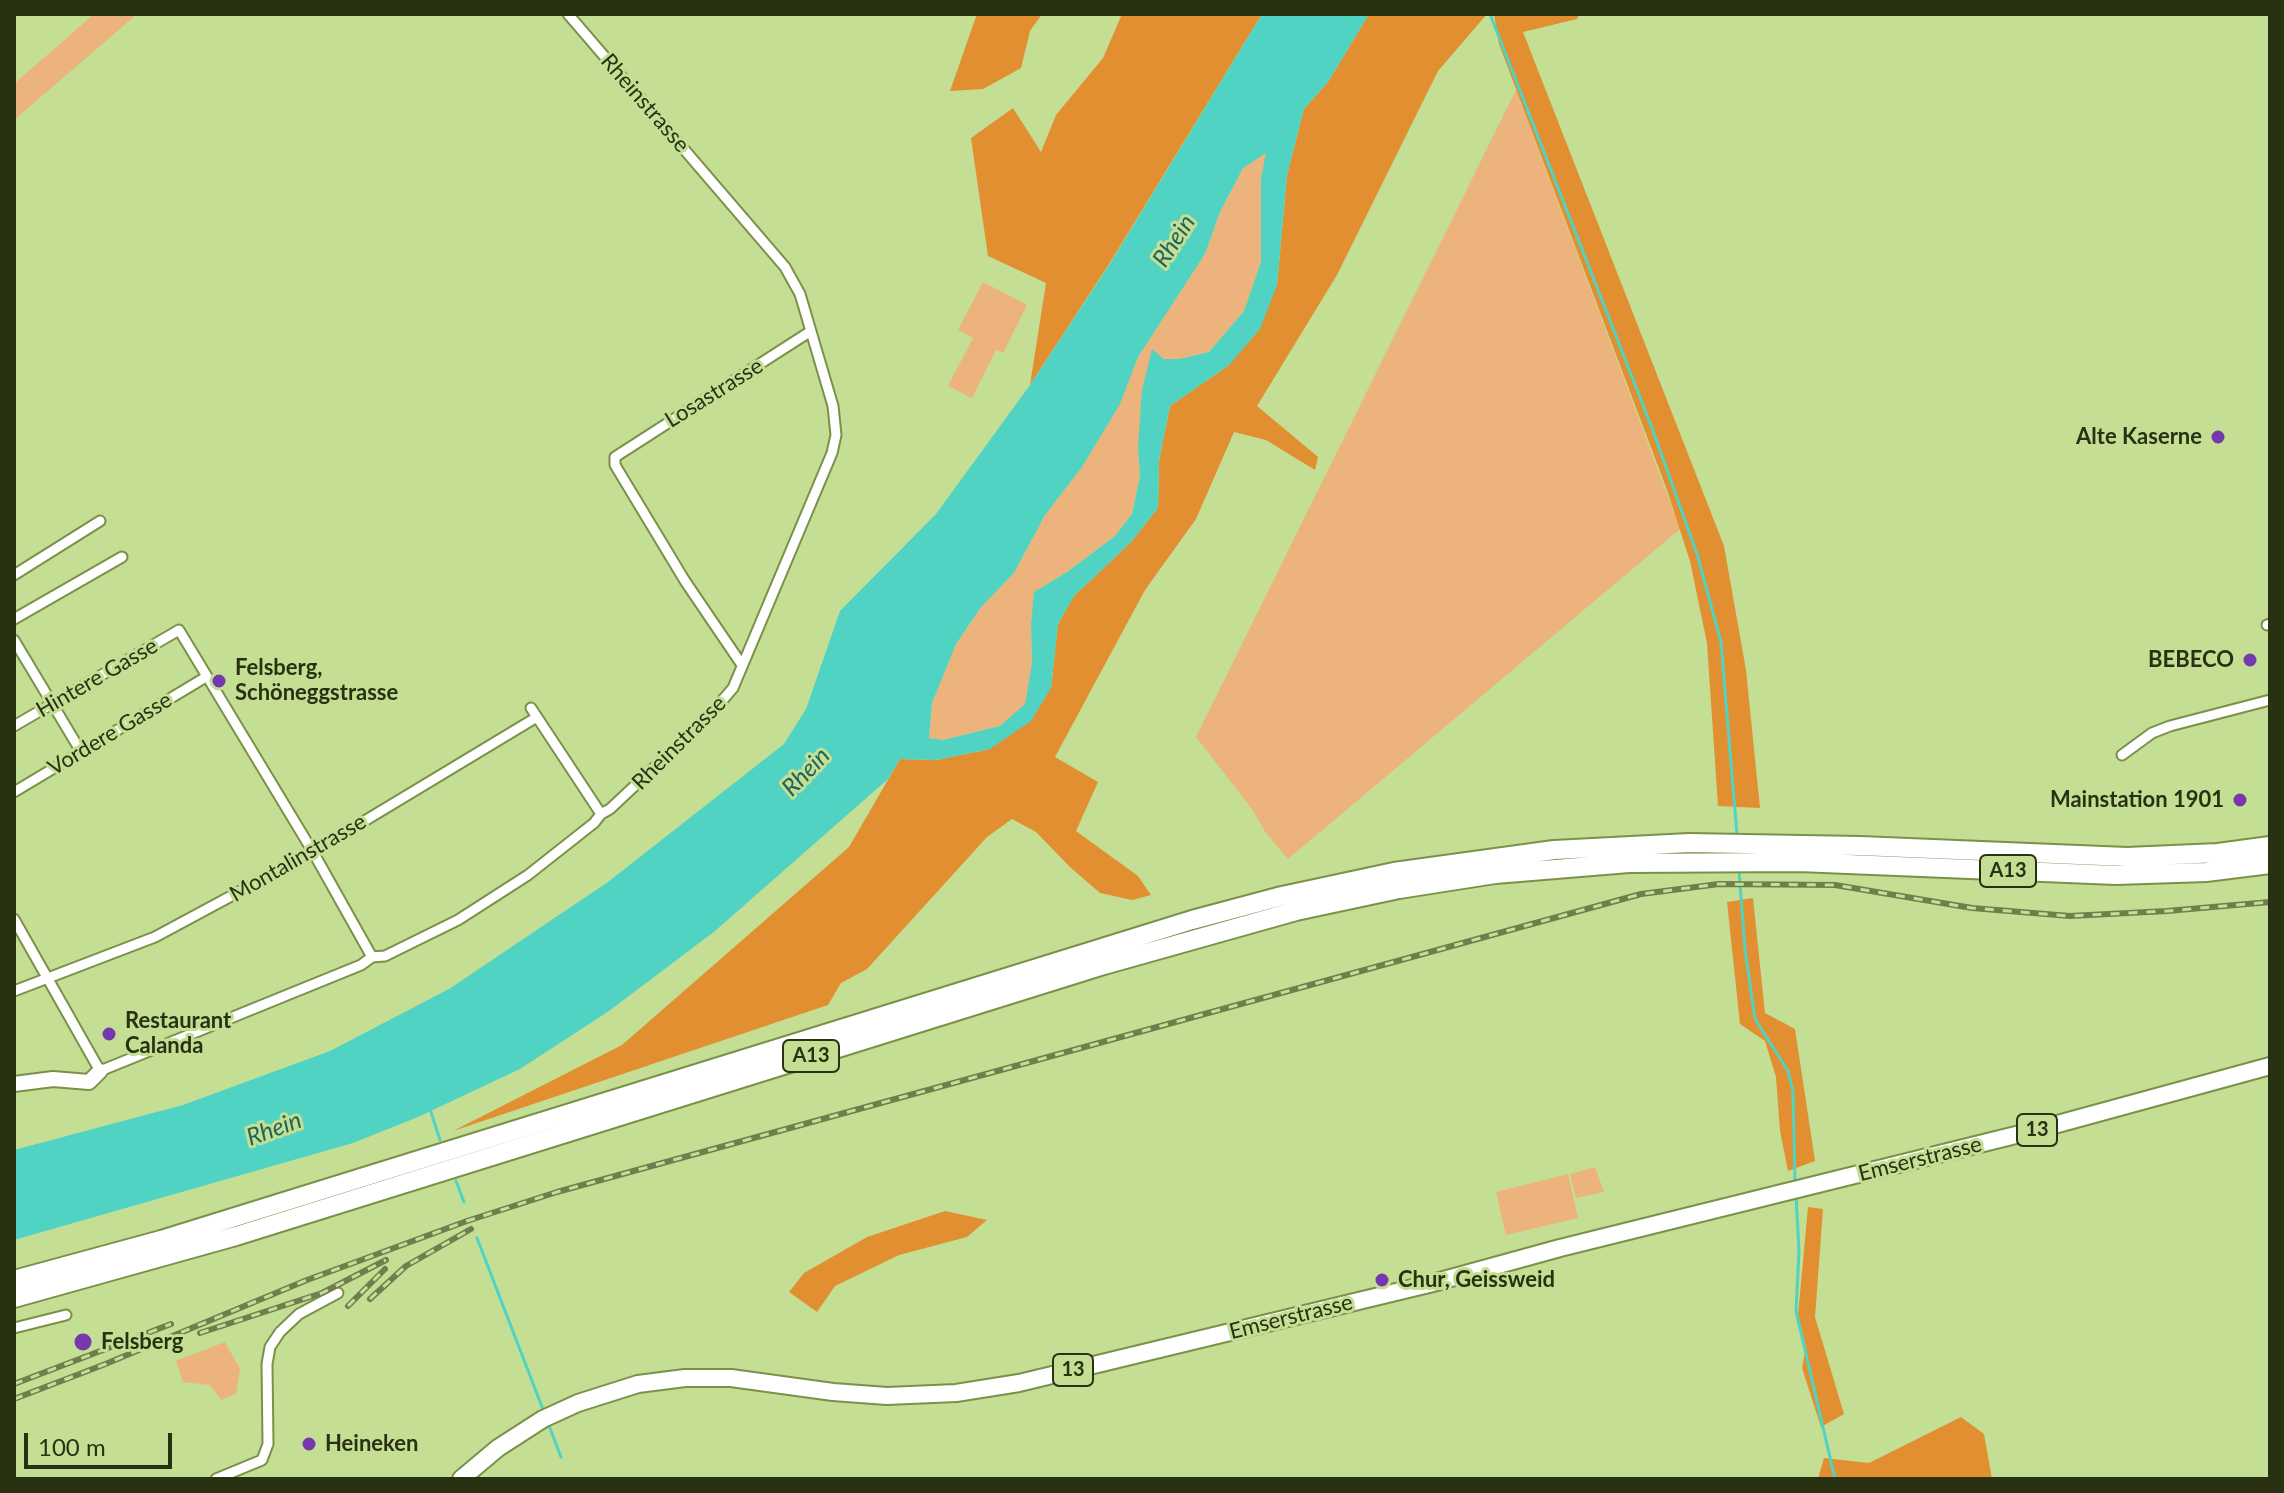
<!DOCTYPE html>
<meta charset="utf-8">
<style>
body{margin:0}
#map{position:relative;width:2284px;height:1493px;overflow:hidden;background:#c4de93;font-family:Lato,sans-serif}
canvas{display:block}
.frame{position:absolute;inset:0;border:16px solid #283213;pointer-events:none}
.scale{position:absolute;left:24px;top:1433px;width:148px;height:36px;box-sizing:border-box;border:4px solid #283213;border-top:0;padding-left:10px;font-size:24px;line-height:28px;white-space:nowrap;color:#283213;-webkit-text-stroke:6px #c4de93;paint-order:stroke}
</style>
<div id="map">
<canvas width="2284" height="1493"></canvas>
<div class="frame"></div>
<div class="scale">100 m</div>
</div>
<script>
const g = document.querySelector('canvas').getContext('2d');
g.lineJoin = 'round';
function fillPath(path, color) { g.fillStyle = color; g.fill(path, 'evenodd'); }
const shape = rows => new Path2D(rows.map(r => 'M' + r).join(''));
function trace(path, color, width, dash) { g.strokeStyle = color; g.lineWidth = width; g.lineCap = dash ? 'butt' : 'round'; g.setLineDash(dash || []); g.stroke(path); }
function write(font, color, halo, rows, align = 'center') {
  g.font = font + ' Lato,sans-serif'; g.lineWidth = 6; g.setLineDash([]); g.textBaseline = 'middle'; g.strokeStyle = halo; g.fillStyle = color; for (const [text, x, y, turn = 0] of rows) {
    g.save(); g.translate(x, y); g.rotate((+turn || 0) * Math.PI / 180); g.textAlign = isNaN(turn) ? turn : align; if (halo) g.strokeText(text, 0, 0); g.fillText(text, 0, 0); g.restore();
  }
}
fillPath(shape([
 [94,14,137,14,14,120,14,84],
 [1516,90,1680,529,1288,859,1266,833,1252,809,1196,737],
 [1267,152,1261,178,1261,262,1244,311,1209,352,1179,359,1164,359,1153,350,1138,447,1140,476,1132,514,1115,536,1067,572,1034,592,1031,623,1032,663,1026,704,1000,726,942,740,929,738,932,703,956,644,981,607,1014,573,1045,515,1082,467,1138,357,1205,254,1220,212,1243,168],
 [983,282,1027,305,1003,353,996,350,972,398,948,386,973,338,958,330],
 [1595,1167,1604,1192,1576,1198,1570,1174],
 [1568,1174,1578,1218,1506,1235,1496,1192],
 [225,1342,240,1369,236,1394,221,1400,210,1385,183,1382,176,1361]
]), '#ecb37c');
fillPath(shape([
 [977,14,1042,14,1030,31,1021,68,983,89,950,91],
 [1122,14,1262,14,1111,261,1030,385,1046,283,988,256,971,138,1013,108,1041,152,1056,115,1103,58],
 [1369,14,1487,14,1438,71,1337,275,1257,406,1318,457,1315,470,1266,440,1234,432,1196,519,1145,590,1055,757,1098,782,1076,831,1138,876,1151,895,1132,900,1100,893,1070,867,1036,832,1012,819,987,837,867,969,841,983,828,1005,453,1131,622,1045,849,847,900,759,936,760,990,749,1051,688,1058,624,1074,596,1131,542,1158,508,1159,461,1170,406,1229,365,1277,285,1287,175,1304,109,1328,82],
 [1494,14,1579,14,1577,19,1523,32,1724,546,1746,670,1760,808,1718,806,1707,643,1690,561,1667,490,1499,44],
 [1753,898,1765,1013,1795,1029,1815,1161,1788,1171,1780,1131,1776,1077,1765,1041,1740,1024,1727,902],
 [1808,1207,1823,1209,1815,1317,1844,1414,1821,1427,1802,1368,1806,1347,1798,1315],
 [945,1211,987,1220,967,1237,899,1255,835,1286,817,1312,789,1292,804,1273,867,1237],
 [1961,1417,1984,1434,1992,1479,1818,1479,1824,1458,1869,1463]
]), '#e28f31');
fillPath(shape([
 [1262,14,1369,14,1328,82,1304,109,1287,175,1277,285,1260,329,1229,365,1170,406,1159,461,1158,508,1131,542,1074,596,1058,624,1051,688,1031,721,990,749,936,760,900,759,888,779,715,931,609,1011,520,1069,418,1117,353,1143,14,1240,14,1150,183,1105,330,1051,449,989,608,882,784,744,806,709,840,611,936,514,1030,385,1111,262],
 [1266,153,1261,178,1261,262,1244,311,1209,352,1179,359,1164,359,1152,349,1142,390,1138,447,1140,476,1132,514,1115,536,1067,572,1034,592,1031,623,1032,663,1025,704,1000,726,943,740,929,738,932,703,956,644,981,607,1014,573,1045,515,1082,467,1120,404,1138,357,1205,254,1220,212,1243,168]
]), '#51d3c3');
trace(shape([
 [1490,14,1652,428,1697,554,1721,642,1737,835],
 [1739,871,1745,949,1755,1019,1788,1071,1793,1092,1795,1184],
 [430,1109,440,1140],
 [456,1181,464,1202],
 [1796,1196,1799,1251,1796,1311,1835,1479],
 [477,1238,544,1412],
 [548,1423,561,1457]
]), '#51d3c3', 3);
const street = shape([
 [14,575,100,521],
 [14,619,122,557],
 [2267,625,2270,624],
 [14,640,80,750],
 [742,665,685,581,615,465,615,457,811,331],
 [531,708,601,814],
 [14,726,179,630,313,852,372,957],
 [2122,755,2152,733,2170,726,2270,700],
 [14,792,206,677],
 [14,919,100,1071,361,965,372,957,385,956,458,920,528,875,594,823,601,814,610,809,707,718,733,688,832,453,836,435,833,406,800,294,785,267,568,14],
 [14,991,155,937,313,852,537,717],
 [14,1328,66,1315],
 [216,1479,262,1460,268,1444,267,1364,270,1347,280,1332,299,1314,338,1293]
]);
const secondary = shape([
 [14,1084,53,1079,89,1082,100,1071]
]);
const primary = shape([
 [461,1479,498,1448,543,1419,578,1403,638,1384,685,1378,731,1378,833,1392,887,1396,956,1393,1019,1383,1429,1284,1560,1248,2032,1131,2270,1066]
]);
const highway = shape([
 [14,1280,161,1240,1192,920,1282,896,1394,872,1554,850,1689,843,1860,846,2127,857,2218,853,2270,846],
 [14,1298,236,1236,1104,965,1296,911,1399,889,1495,874,1629,863,1799,862,2116,875,2206,872,2270,864]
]);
trace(street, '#7a9149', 13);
trace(secondary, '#7a9149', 18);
trace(primary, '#7a9149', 20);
trace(highway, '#7a9149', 22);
trace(street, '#fff', 9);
trace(secondary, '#fff', 14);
trace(primary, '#fff', 16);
trace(highway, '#fff', 18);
const rail = shape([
 [370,1299,406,1266,471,1229],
 [348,1306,385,1269],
 [200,1333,322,1293,386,1260],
 [14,1384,171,1324],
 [14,1399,103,1365,307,1280,467,1221,557,1192,1641,894,1719,884,1835,885,1972,908,2070,916,2167,911,2270,902]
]);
trace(rail, '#6e7f4d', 6);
trace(rail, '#c4de93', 3, [9]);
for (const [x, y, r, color] of [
 [2218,437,8,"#7538ae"],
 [2250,660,8,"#7538ae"],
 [219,681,8,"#7538ae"],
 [2240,800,8,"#7538ae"],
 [109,1034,8,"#7538ae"],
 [1382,1280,8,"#7538ae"],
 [83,1342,10,"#7538ae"],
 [309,1444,8,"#7538ae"]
]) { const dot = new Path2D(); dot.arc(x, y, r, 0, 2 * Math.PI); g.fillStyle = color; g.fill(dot); trace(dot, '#c4de93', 3); }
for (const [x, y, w] of [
 [2008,871,56],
 [811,1056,56],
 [2037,1130,40],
 [1073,1370,40]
]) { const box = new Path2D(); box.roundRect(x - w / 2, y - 16, w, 32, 6); g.fillStyle = '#c4de93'; g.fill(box); trace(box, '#283213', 2); }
write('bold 20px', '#283213', null, [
 ["A13",2008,871],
 ["A13",811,1056],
 ["13",2037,1130],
 ["13",1073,1370]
]);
write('22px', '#283213', '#c4de93', [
 ["Rheinstrasse",645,103,49],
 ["Losastrasse",714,393,-32],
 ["Hintere Gasse",97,678,-30],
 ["Vordere Gasse",110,734,-31],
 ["Rheinstrasse",679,743,-45],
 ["Montalinstrasse",298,858,-30],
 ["Emserstrasse",1920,1159,-14],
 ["Emserstrasse",1291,1317,-14]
]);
write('bold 22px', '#283213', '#c4de93', [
 ["Alte Kaserne",2202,437,"right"],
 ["BEBECO",2234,660,"right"],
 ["Felsberg,",235,668],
 ["Schöneggstrasse",235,693],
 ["Mainstation 1901",2224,800,"right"],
 ["Restaurant",125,1021],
 ["Calanda",125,1046],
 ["Chur, Geissweid",1398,1280],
 ["Felsberg",101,1342],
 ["Heineken",325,1444]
], 'left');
write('italic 24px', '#1e645c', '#c4de93', [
 ["Rhein",1174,241,-57],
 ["Rhein",806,772,-46],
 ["Rhein",274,1129,-20]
]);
</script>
